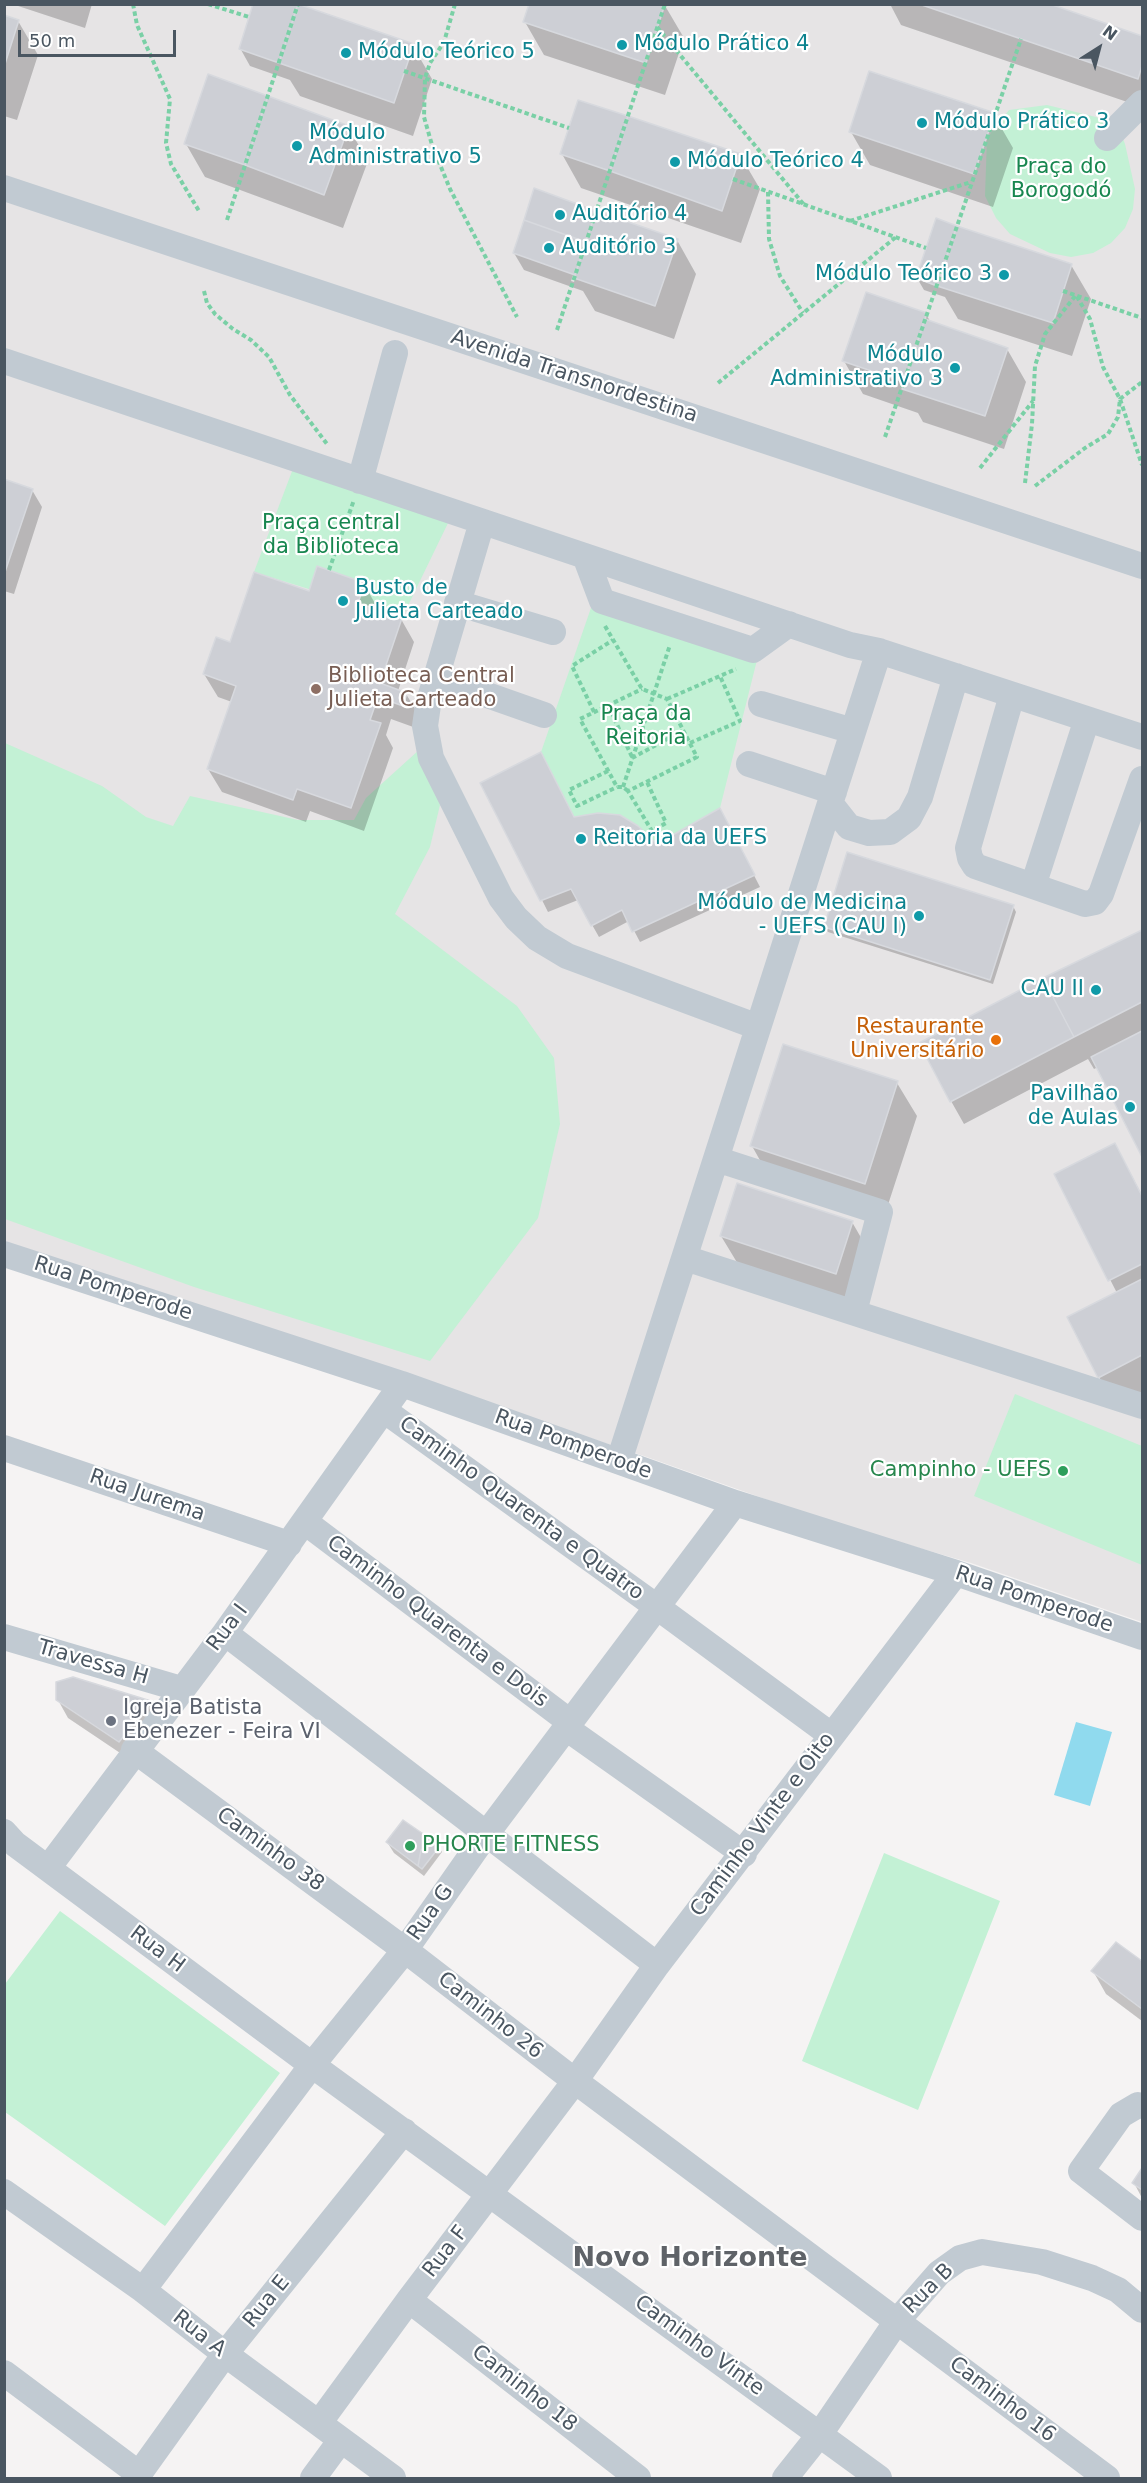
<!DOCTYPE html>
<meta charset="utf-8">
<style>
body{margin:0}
#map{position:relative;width:1147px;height:2483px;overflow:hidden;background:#f5f3f3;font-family:"DejaVu Sans",sans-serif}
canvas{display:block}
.frame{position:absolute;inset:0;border:6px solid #4a5661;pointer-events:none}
.north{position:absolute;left:1069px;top:18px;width:60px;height:60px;-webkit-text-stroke:4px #fff;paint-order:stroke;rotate:36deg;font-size:16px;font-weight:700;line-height:24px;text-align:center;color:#4a5661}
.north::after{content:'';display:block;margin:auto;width:21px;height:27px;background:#4a5661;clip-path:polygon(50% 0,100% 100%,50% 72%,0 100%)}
.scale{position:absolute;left:18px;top:30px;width:158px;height:27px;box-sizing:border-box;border:3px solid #4a5661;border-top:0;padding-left:8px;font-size:18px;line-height:21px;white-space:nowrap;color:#4a5661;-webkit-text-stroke:4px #fff;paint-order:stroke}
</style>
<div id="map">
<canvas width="1147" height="2483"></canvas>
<div class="frame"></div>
<div class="north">N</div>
<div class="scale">50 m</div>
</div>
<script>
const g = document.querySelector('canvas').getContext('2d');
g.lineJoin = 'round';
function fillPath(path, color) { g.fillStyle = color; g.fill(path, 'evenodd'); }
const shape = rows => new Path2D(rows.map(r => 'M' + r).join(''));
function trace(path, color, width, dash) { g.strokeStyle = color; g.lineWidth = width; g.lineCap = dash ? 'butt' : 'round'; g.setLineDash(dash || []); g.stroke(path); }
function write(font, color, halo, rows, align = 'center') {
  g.font = font + ' "DejaVu Sans",sans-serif'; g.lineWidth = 4.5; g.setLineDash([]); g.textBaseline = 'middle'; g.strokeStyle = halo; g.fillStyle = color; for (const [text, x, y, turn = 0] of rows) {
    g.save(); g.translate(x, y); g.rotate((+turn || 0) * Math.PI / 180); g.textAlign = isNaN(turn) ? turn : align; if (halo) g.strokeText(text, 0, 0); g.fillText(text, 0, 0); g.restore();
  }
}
fillPath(shape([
 [5,5,1142,5,1142,1622,971,1563,830,1522,644,1456,5,1243]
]), '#e6e4e5');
fillPath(shape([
 [1047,105,1096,117,1119,129,1125,144,1135,189,1133,209,1125,228,1111,243,1093,253,1071,257,1050,253,1010,234,996,218,985,196,987,138,1009,110],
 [297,458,449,521,402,618,254,572],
 [592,605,757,660,720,808,657,844,638,826,620,815,598,813,574,817,541,752],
 [5,743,102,786,146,817,173,826,190,796,298,820,354,820,366,798,419,750,430,769,440,805,430,847,395,914,517,1006,554,1058,560,1124,538,1218,430,1361,194,1287,5,1219],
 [1015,1394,1142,1446,1142,1565,974,1496],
 [884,1853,1000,1901,918,2110,802,2061],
 [60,1911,280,2073,165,2226,5,2112,5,1984]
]), '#c3f1d5');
fillPath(shape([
 [1076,1722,1112,1732,1090,1806,1054,1795]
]), '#90daee');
fillPath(shape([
 [12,4,92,4,85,28],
 [664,4,684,38,665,95,544,55,525,22],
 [890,4,1045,4,1142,38,1142,107,901,25],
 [4,17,18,21,38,55,17,120,4,116],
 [413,46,432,79,413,136,300,96,290,80,250,66,240,48],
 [994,115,1013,148,993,207,870,165,851,132],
 [348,127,368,161,343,228,205,177,186,144],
 [562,154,740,155,760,189,741,243,581,188],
 [535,190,677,240,696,274,674,339,595,311,583,291,524,270,514,253],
 [591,222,594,222,574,282,571,281],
 [1071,265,1091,299,1072,356,958,319,945,297,924,290,917,278],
 [926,314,931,323,1007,349,1026,382,1004,449,923,422,918,413,863,394,844,361],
 [4,481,32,490,42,507,14,594,4,591],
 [364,584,377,607,376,610,401,619,414,642,398,691,406,694,420,717,416,728,391,719,386,735,393,748,364,831,310,811,306,822,222,792,208,769,232,702,218,697,204,674,231,644,309,593],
 [574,819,657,846,726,821,760,887,640,942,629,921,599,937,578,900,548,912,542,900],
 [1013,906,1016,912,993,984,828,932,825,927],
 [1141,932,1142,1154,1098,1067,1094,1069,1088,1059,964,1124,951,1101],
 [897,1083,917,1116,884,1217,771,1180,752,1146],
 [1115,1145,1142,1195,1142,1398,1119,1410,1099,1377,1117,1293,1056,1174],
 [852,1222,871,1255,855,1306,741,1269,721,1236],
 [58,1700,150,1702,159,1719,129,1759,68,1718],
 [387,1842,439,1847,442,1852,424,1876,394,1853],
 [1116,1944,1142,1963,1142,2021,1106,1994,1093,1971],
 [1142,2171,1142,2198,1134,2183]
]), '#0003');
const building = shape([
 [253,4,298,4,279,63,239,49,253,4],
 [298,4,414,44,394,103,279,63,298,4],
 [529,4,665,4,646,63,523,22,529,4],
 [919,4,1050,4,1142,36,1142,66,1138,79,919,4],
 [4,15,19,20,4,67,4,15],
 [869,71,995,113,974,174,849,132,869,71],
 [208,74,268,96,245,165,184,144,208,74],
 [268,96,349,126,324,195,245,165,268,96],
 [578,100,628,116,610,171,560,154,578,100],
 [628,116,741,154,722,211,610,171,628,116],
 [534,188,596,211,586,242,524,220,534,188],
 [596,211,678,239,655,306,574,278,596,211],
 [936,218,957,226,937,286,916,278,936,218],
 [524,220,586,242,575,275,513,253,524,220],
 [957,226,1072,264,1053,323,937,286,957,226],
 [866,292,927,313,904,382,842,361,866,292],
 [925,319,1008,348,985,416,902,389,925,319],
 [4,479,33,489,4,575,4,479],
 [317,566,365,583,358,603,402,618,380,683,407,693,403,706,378,697,370,720,381,723,351,808,297,789,293,800,207,769,236,686,203,674,216,637,230,642,254,572,309,591,317,566],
 [541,752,574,817,598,813,620,815,638,826,657,844,720,808,755,875,632,932,622,910,591,926,571,889,540,901,480,783,541,752],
 [847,852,1014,905,990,980,824,927,847,852],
 [1142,930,1142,1002,1074,1037,1043,978,1142,930],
 [1043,978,1074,1037,950,1102,919,1043,1043,978],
 [1142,1031,1142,1157,1091,1057,1142,1031],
 [783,1044,898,1081,865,1184,750,1146,783,1044],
 [1115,1143,1142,1196,1142,1264,1108,1281,1054,1174,1115,1143],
 [737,1183,853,1221,836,1274,720,1236,737,1183],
 [1142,1279,1142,1355,1098,1378,1067,1317,1142,1279],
 [73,1677,151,1701,119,1742,56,1700,56,1682,73,1677],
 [403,1820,435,1842,421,1850,418,1866,386,1842,403,1820],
 [435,1842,440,1846,422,1869,418,1866,421,1850,435,1842],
 [1116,1942,1142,1961,1142,2009,1091,1971,1116,1942],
 [1142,2168,1142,2190,1132,2183,1142,2168]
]);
fillPath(building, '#cdcfd5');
trace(building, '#d7d9de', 1.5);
trace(shape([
 [133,4,137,25,170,99,166,143,171,164,199,211],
 [208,4,249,17],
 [455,4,444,42,430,63,425,78,424,117,432,145,450,189,517,317],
 [657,27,805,206],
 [404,71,569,128],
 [733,179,926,248],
 [768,192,769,239,780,276,803,313],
 [227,220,298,4],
 [850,221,971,182],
 [204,291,207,303,215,314,233,329,251,340,269,357,290,395,327,444],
 [1063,291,1142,318],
 [557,330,665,4],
 [718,383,896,237],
 [885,437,1021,39],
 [980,468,1033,401],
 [1025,483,1032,424,1035,366,1045,334,1076,295,1090,319,1103,367,1120,399,1142,465],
 [1035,486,1085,448,1108,434,1118,417,1120,399,1142,382],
 [329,570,354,500],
 [605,626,642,689,667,699,697,757,628,791,652,831,666,823,647,782],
 [667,699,736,669],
 [608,705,632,757],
 [594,712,572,666,613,640],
 [690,743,740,721,720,676],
 [632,758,684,730],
 [608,771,569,790,577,806,617,787],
 [623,787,670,645],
 [628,791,623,787,617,787,580,719,642,689]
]), '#7ad0a6', 4, [4.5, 3]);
trace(shape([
 [1107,138,1142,103],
 [4,188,1142,566],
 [4,361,850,645,879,651,1142,737],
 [360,481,395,353],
 [482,522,428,705,425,726,431,758,501,898,516,918,537,938,567,956,758,1027],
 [585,556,602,601,753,650,789,624],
 [457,603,553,632],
 [436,677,544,715],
 [1012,695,968,848,970,858,975,866,1085,904,1095,902,1101,894,1142,779],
 [761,704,853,731],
 [749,764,834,792],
 [830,803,849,827,869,833,890,832,909,818,920,797,956,676],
 [1033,886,1087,719],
 [716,1159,880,1212,854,1312],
 [4,1254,402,1384,735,1503,956,1573,1142,1637],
 [685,1258,1142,1406],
 [385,1411,657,1607,831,1735],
 [4,1448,289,1544],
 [619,1461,879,651],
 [305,1522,570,1722],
 [225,1633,657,1965],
 [4,1637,181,1689],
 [566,1728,744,1854],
 [134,1750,405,1950,575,2081,1107,2478],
 [4,1832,15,1844,312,2065,879,2478],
 [48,1868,225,1633,402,1384],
 [1142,2106,1138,2105,1121,2115,1081,2171,1142,2218],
 [4,2192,143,2290,225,2354,393,2478],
 [143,2290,312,2065,405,1950,487,1833,735,1503],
 [409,2300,638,2478],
 [4,2373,139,2474],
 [319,2423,409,2300,575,2081,657,1965,956,1573],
 [136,2478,225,2354,404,2131],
 [313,2478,341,2440],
 [785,2478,820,2434,897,2321,939,2273,960,2258,982,2252,1042,2262,1092,2278,1118,2290,1142,2310]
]), '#c1cad2', 26);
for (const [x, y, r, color] of [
 [622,45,6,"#0f9aa8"],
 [346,53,6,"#0f9aa8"],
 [922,123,6,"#0f9aa8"],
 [297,146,6,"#0f9aa8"],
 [675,162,6,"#0f9aa8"],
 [560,215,6,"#0f9aa8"],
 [549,248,6,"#0f9aa8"],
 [1004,275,6,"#0f9aa8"],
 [955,368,6,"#0f9aa8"],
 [343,601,6,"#0f9aa8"],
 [316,689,6,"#8d6e63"],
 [581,839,6,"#0f9aa8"],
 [919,916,6,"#0f9aa8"],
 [1096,990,6,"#0f9aa8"],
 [996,1040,6,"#e8710a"],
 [1130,1107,6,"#0f9aa8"],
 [1063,1471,6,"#2e9e5b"],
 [111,1721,6,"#6b7280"],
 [410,1846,6,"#2e9e5b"]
]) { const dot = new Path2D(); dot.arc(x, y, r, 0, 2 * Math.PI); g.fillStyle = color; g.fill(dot); trace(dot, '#fff', 2); }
write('21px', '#0d838f', '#fff', [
 ["Módulo Prático 4",634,45],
 ["Módulo Teórico 5",358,53],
 ["Módulo Prático 3",934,123],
 ["Módulo",309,134],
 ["Administrativo 5",309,158],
 ["Módulo Teórico 4",687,162],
 ["Auditório 4",572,215],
 ["Auditório 3",561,248],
 ["Módulo Teórico 3",992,275,"right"],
 ["Módulo",943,356,"right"],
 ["Administrativo 3",943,380,"right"],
 ["Busto de",355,589],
 ["Julieta Carteado",355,613],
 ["Reitoria da UEFS",593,839],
 ["Módulo de Medicina",907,904,"right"],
 ["- UEFS (CAU I)",907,928,"right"],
 ["CAU II",1084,990,"right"],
 ["Pavilhão",1118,1095,"right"],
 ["de Aulas",1118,1119,"right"]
], 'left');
write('21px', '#17864f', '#fff', [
 ["Praça do",1061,168],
 ["Borogodó",1061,192],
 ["Praça central",331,524],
 ["da Biblioteca",331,548],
 ["Praça da",646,715],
 ["Reitoria",646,739]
]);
write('21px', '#4a5661', '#fff', [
 ["Avenida Transnordestina",574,377,18],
 ["Rua Pomperode",113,1289,18],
 ["Rua Pomperode",573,1445,20],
 ["Rua Jurema",147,1496,19],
 ["Caminho Quarenta e Quatro",521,1509,36],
 ["Rua Pomperode",1034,1600,19],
 ["Caminho Quarenta e Dois",437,1622,37],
 ["Rua I",228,1628,-53],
 ["Travessa H",93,1663,16],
 ["Caminho Vinte e Oito",763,1825,-53],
 ["Caminho 38",270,1850,36],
 ["Rua G",431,1913,-55],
 ["Rua H",157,1950,37],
 ["Caminho 26",490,2016,38],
 ["Rua F",446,2252,-52],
 ["Rua B",929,2289,-45],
 ["Rua E",267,2302,-51],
 ["Rua A",199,2334,38],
 ["Caminho Vinte",699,2346,36],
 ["Caminho 18",524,2389,38],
 ["Caminho 16",1002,2400,37]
]);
write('21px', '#785e54', '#fff', [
 ["Biblioteca Central",328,677],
 ["Julieta Carteado",328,701]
], 'left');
write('21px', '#c56008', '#fff', [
 ["Restaurante",984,1028],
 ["Universitário",984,1052]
], 'right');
write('21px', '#27864d', '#fff', [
 ["Campinho - UEFS",1051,1471],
 ["PHORTE FITNESS",422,1846,"left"]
], 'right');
write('21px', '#5b616d', '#fff', [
 ["Igreja Batista",123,1709],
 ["Ebenezer - Feira VI",123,1733]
], 'left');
write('bold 27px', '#5f6368', '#fff', [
 ["Novo Horizonte",690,2259]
]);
</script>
